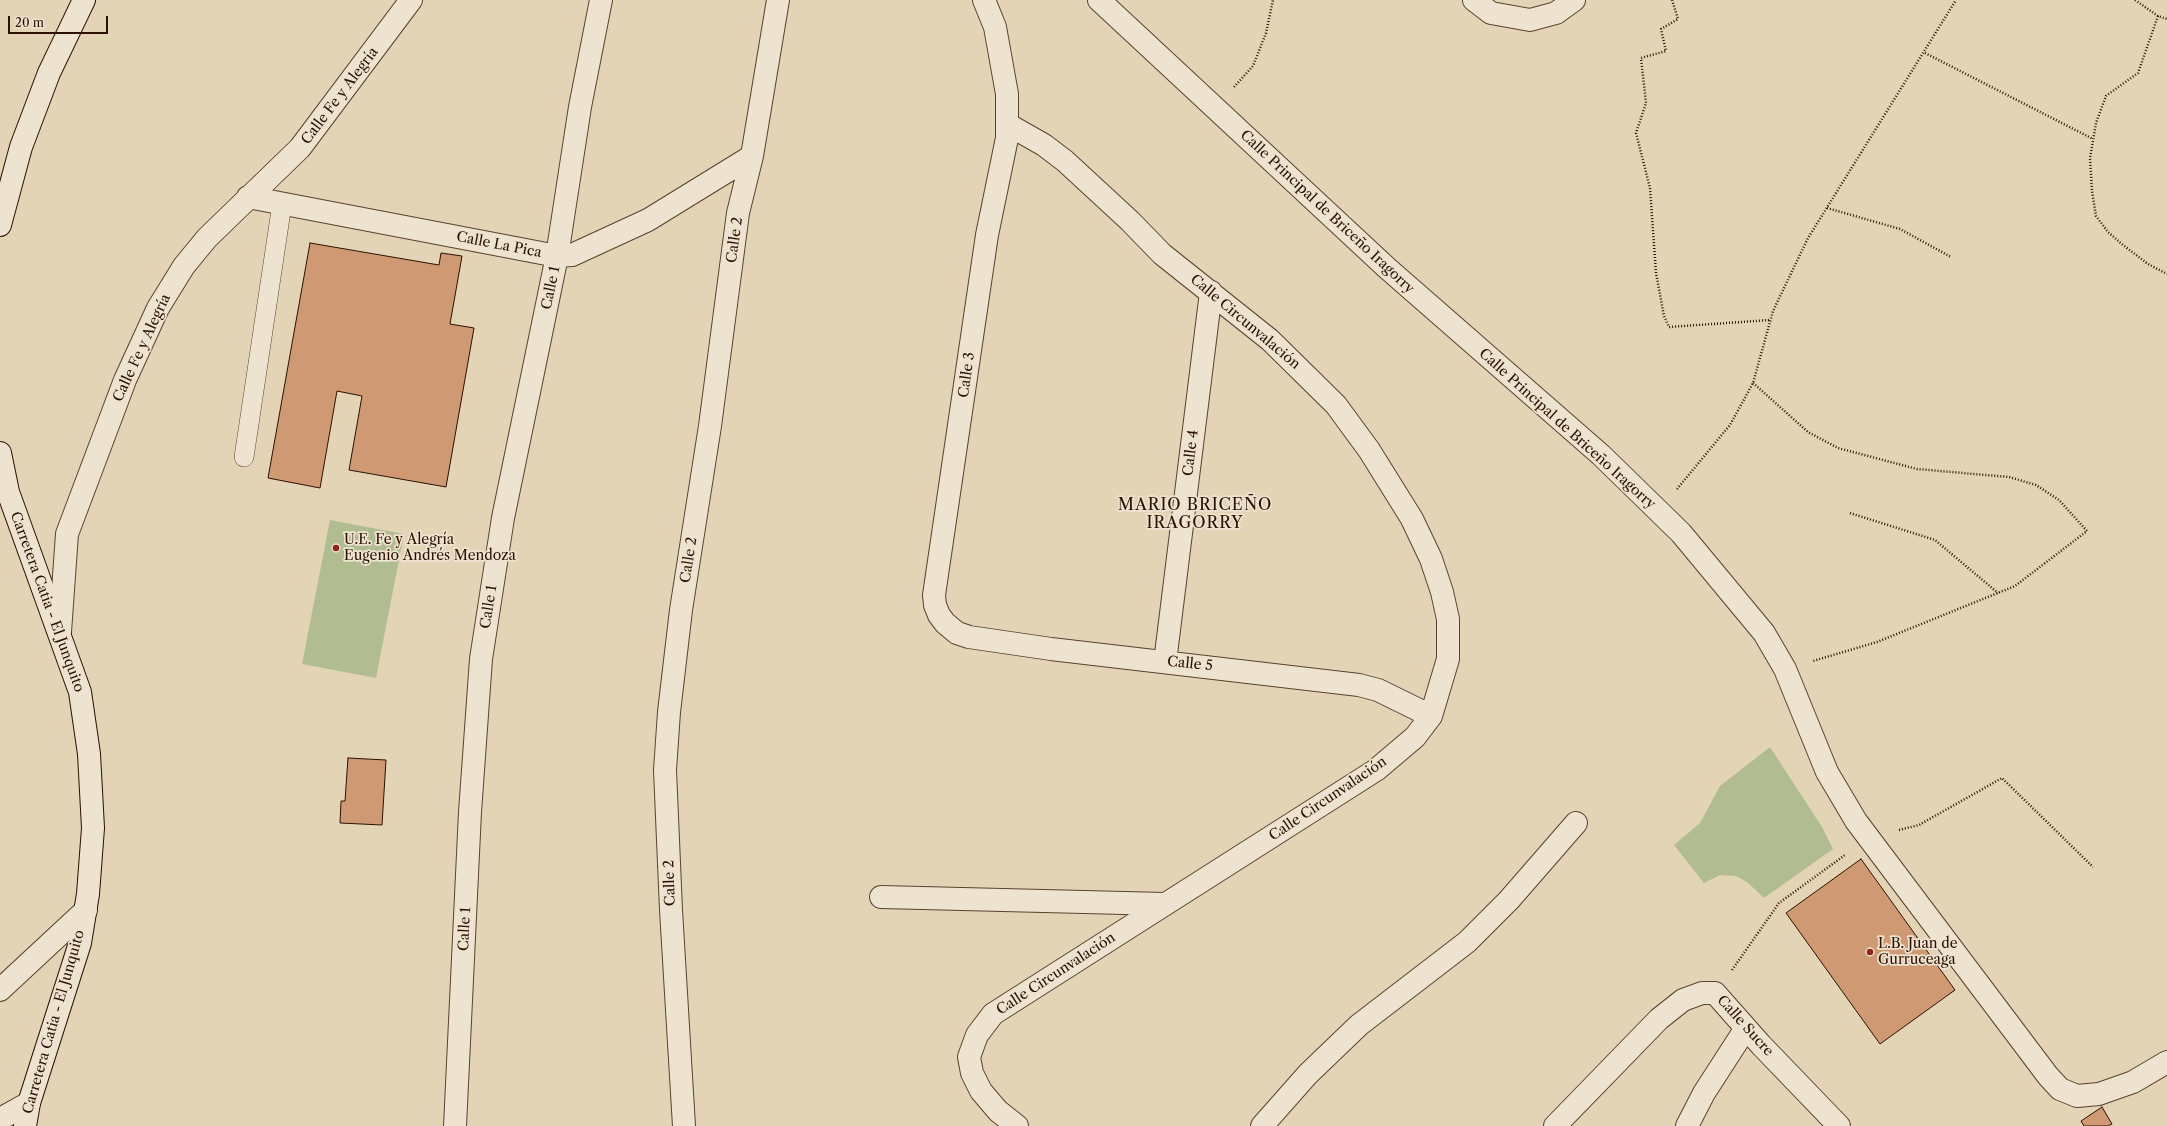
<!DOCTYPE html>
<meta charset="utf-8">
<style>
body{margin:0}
#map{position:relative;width:2167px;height:1126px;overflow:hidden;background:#e4d4b6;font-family:"Libre Caslon Text",serif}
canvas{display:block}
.scale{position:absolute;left:8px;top:16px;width:100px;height:18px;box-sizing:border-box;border:2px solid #2c1101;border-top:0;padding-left:5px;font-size:12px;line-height:14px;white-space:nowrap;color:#2c1101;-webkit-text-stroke:3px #ede3d0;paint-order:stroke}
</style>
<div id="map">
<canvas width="2167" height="1126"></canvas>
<div class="scale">20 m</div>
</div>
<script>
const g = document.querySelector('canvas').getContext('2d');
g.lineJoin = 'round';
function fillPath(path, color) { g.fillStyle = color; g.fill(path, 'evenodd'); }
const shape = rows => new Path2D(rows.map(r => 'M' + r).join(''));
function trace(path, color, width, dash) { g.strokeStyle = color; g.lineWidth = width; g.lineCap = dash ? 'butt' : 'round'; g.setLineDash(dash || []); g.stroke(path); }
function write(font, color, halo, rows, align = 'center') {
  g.font = font + ' "Libre Caslon Text",serif'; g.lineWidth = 3.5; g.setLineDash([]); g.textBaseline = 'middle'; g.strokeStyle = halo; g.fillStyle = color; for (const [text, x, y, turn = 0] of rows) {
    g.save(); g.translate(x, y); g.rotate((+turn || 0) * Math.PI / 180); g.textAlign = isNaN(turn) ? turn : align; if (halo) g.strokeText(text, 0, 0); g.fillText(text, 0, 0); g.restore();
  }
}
fillPath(shape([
 [330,520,404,534,376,678,302,664],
 [1770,747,1822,827,1833,849,1764,898,1747,882,1736,876,1720,875,1704,883,1674,845,1700,823,1720,786]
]), '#b1bd90');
const building = shape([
 [310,243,439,265,441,253,462,256,450,324,474,328,446,487,349,470,362,396,337,391,320,488,268,478,310,243],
 [348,758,386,760,382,825,340,823,341,801,345,801,348,758],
 [1861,859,1955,990,1880,1044,1786,913,1861,859],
 [2102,1107,2112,1124,2108,1126,2084,1126,2081,1121,2102,1107]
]);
fillPath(building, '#ce9973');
trace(building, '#2c1101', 1);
const lane = shape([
 [244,457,282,204]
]);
const street = shape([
 [984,0,995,27,1007,94,1007,138,987,235,934,595,935,605,939,615,945,623,957,633,969,637,1051,649,1359,685,1378,690,1431,716],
 [1099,0,1387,268,1601,455,1681,533,1764,633,1785,669,1827,772,1856,821,2048,1076,2060,1089,2077,1096,2099,1094,2133,1082,2167,1062],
 [1474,0,1491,13,1530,20,1556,13,1574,0],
 [1007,124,1044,145,1065,161,1130,221,1162,254,1270,340,1336,405,1369,450,1412,519,1431,559,1442,592,1448,619,1448,659,1431,716,1415,737,1376,770,993,1014,977,1035,969,1057,972,1073,981,1091,998,1111,1017,1126],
 [248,197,557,256,572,255,648,220,752,156],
 [60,632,67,534,125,380,158,308,184,266,207,238,300,148,411,0],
 [1165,662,1211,292],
 [881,897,1165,904],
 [0,990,86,910],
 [0,1119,29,1103],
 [455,1126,470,812,481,659,503,518,557,256,580,107,601,0],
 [684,1126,671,910,665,770,669,712,681,610,710,426,738,213,752,156,778,0],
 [1262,1126,1308,1074,1359,1025,1467,942,1509,900,1576,823],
 [1555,1126,1659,1019,1683,1000,1702,993,1715,993,1761,1045,1839,1126],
 [1687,1126,1704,1093,1746,1028]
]);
const secondary = shape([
 [0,225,21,147,49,73,84,0],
 [0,453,8,492,80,692,89,754,93,828,88,894,80,943,29,1103,25,1126]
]);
trace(lane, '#5a422e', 20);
trace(street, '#5a422e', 24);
trace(secondary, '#2c1101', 24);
trace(shape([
 [1672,0,1678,19,1661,29,1666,51,1641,58,1646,103,1636,133,1650,188,1656,273,1664,316,1669,327,1770,320],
 [2135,0,2158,16,2167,19],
 [2158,16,2138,73,2106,96,2096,123,2090,158,2092,191,2096,216,2108,232,2123,245,2148,264,2167,274],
 [1925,53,2093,139],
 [1234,87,1253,66,1266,33,1273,0],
 [1827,208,1900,229,1951,257],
 [1753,383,1808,432,1838,448,1917,469,2009,477,2036,485,2059,500,2087,531,2015,586,1877,642,1813,661],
 [1677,489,1730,425,1753,383,1773,311,1808,238,1956,0],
 [1850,513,1935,540,1998,593],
 [1899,830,1919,825,2002,778,2093,867],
 [1732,970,1779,903,1845,855]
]), '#2c1101', 2.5, [1, 2]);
trace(lane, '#ede3d0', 19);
trace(street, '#ede3d0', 22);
trace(secondary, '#ede3d0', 22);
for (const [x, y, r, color] of [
 [336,548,4,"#8f2418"],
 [1870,952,4,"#8f2418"]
]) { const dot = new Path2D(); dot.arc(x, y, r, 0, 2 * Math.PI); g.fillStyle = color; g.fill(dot); trace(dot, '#ede3d0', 1.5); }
write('14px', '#2c1101', '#ede3d0', [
 ["Calle Fe y Alegría",340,96,-53],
 ["Calle Principal de Briceño Iragorry",1327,212,43],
 ["Calle 2",735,240,-82],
 ["Calle La Pica",499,245,11],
 ["Calle 1",551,288,-78],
 ["Calle Circunvalación",1245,322,40],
 ["Calle Fe y Alegría",142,348,-65],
 ["Calle 3",967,375,-82],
 ["Calle Principal de Briceño Iragorry",1567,429,42],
 ["Calle 4",1191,453,-83],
 ["Calle 2",689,560,-81],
 ["Carretera Catia - El Junquito",47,602,70],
 ["Calle 1",489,607,-81],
 ["Calle 5",1190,664,6],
 ["Calle Circunvalación",1328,799,-34],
 ["Calle 2",670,883,-92],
 ["Calle 1",465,929,-87],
 ["Calle Circunvalación",1056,974,-33],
 ["Carretera Catia - El Junquito",54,1022,-74],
 ["Calle Sucre",1745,1026,48]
]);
write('14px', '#2c1101', '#ede3d0', [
 ["U.E. Fe y Alegría",344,540],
 ["Eugenio Andrés Mendoza",344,556],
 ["L.B. Juan de",1878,944],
 ["Gurruceaga",1878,960]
], 'left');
g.letterSpacing = '1px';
write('16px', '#2c1101', '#ede3d0', [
 ["MARIO BRICEÑO",1195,505],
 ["IRAGORRY",1195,523]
]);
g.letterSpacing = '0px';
</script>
